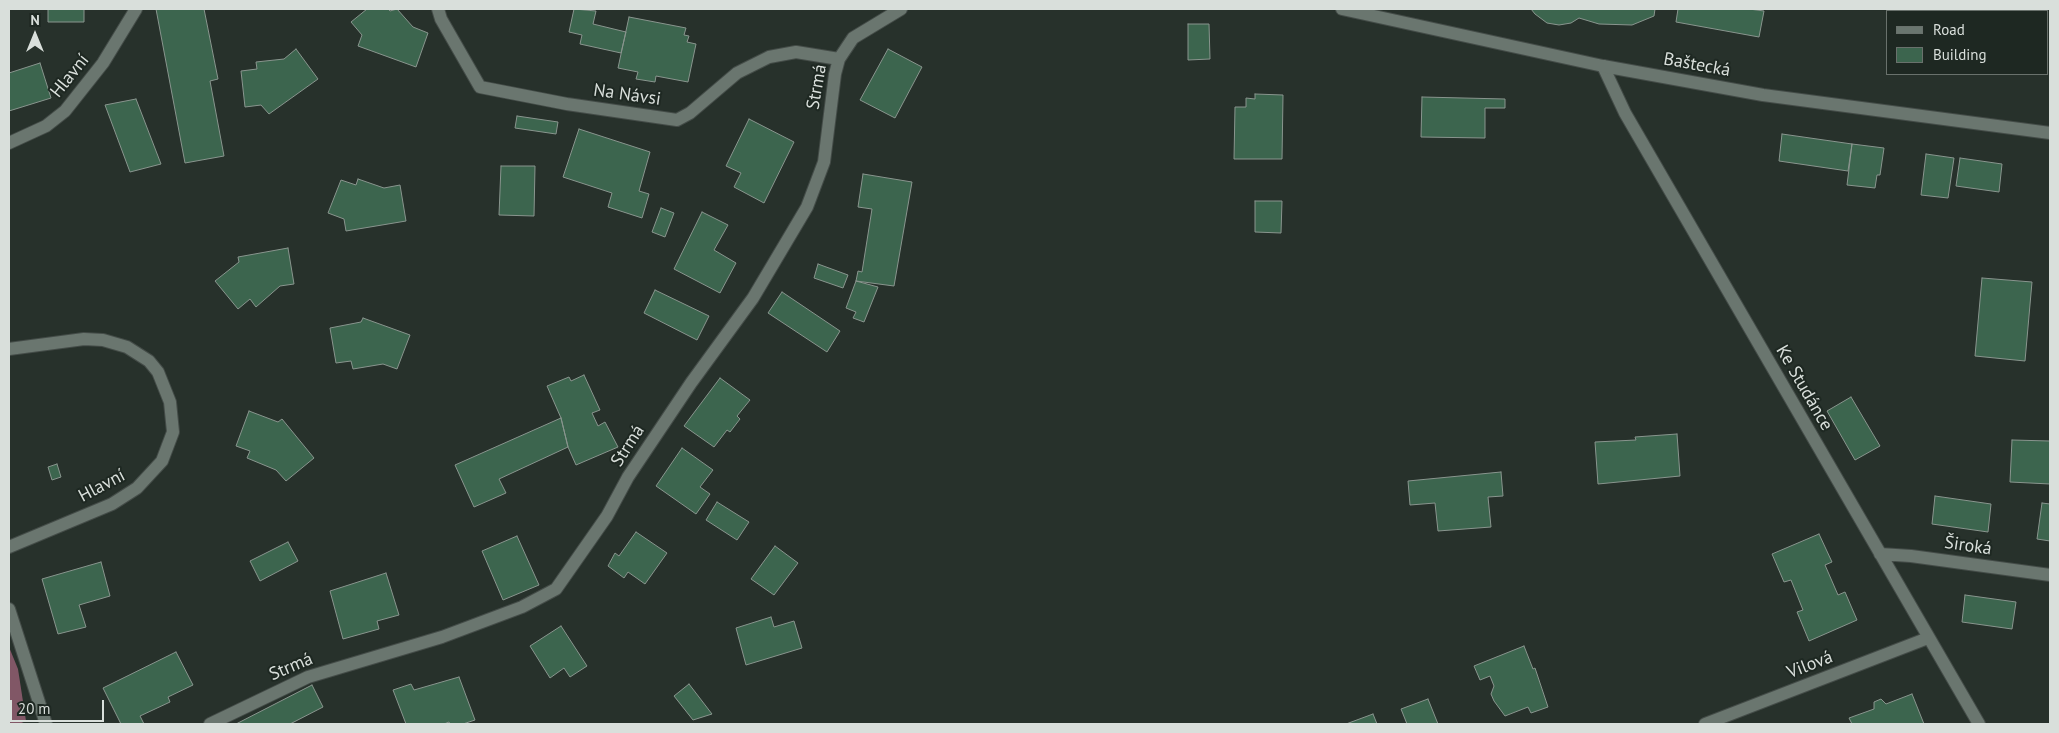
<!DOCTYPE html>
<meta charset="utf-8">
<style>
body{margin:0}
#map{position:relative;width:2059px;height:733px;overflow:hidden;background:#27312b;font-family:"PT Sans",sans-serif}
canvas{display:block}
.frame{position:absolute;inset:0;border:10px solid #d9dfdb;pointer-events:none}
.legend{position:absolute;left:1886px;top:10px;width:162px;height:65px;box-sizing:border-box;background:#1e2822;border:1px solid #69716c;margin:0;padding:6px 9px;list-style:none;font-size:15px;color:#d9dfdb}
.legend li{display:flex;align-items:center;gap:10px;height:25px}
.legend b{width:25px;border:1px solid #69716c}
.north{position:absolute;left:10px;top:10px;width:50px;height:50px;-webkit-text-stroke:4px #1e2822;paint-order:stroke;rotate:0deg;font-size:14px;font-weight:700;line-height:20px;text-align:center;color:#d9dfdb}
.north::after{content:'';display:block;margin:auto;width:18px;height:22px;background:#d9dfdb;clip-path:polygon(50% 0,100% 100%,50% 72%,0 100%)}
.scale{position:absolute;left:10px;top:700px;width:94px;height:22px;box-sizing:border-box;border:2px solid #d9dfdb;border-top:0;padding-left:6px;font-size:15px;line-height:18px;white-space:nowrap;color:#d9dfdb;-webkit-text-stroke:4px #1e2822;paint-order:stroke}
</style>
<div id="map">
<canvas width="2059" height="733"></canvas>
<div class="frame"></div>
<ul class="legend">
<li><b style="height:6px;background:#6a766f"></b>Road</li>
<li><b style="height:14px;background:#3c654e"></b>Building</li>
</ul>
<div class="north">N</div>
<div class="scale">20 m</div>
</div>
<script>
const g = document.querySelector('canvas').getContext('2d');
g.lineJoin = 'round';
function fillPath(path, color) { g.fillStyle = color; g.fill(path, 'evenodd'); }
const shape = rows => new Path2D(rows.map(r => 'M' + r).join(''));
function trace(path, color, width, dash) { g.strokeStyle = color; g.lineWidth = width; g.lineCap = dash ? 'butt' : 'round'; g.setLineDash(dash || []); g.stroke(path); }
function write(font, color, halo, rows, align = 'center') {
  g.font = font + ' "PT Sans",sans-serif'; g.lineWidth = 4; g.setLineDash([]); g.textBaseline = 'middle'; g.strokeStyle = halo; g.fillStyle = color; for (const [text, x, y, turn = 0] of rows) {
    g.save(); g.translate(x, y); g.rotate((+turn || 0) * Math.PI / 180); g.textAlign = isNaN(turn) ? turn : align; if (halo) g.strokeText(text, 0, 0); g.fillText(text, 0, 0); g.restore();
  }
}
fillPath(shape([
 [9,647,18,669,26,721,19,724,9,724]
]), '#815766');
const building = shape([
 [48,9,84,9,84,22,48,22,48,9],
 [156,9,204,9,218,79,210,81,224,156,185,163,156,9],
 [367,9,388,9,390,11,397,9,413,27,428,33,416,67,358,46,362,35,351,22,367,9],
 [574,9,596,11,593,24,626,32,621,53,580,44,582,35,569,32,574,9],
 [1531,9,1655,9,1654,16,1632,25,1599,24,1579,18,1571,23,1559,25,1547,23,1535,14,1531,9],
 [1678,9,1749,9,1764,11,1759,37,1676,22,1678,9],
 [1972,9,2013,9,2012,11,1972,11,1972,9],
 [629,17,686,28,684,35,689,36,687,42,696,44,688,82,656,76,655,82,636,79,638,72,618,68,629,17],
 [1188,24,1209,24,1210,59,1188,60,1188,24],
 [296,49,318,79,269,114,261,105,245,107,241,71,257,69,256,62,284,59,296,49],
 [888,49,922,67,895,118,860,100,888,49],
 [40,63,51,98,9,111,9,73,40,63],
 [1255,94,1283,95,1282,159,1234,159,1235,107,1246,107,1246,98,1255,99,1255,94],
 [1422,97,1505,99,1505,108,1485,108,1485,138,1421,137,1422,97],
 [136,99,161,164,130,172,105,105,136,99],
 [517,116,558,122,556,134,515,128,517,116],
 [749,119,794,142,764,203,734,187,741,173,726,166,749,119],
 [579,129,650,152,639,191,649,194,642,218,608,207,612,193,563,177,579,129],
 [1782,134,1852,144,1848,171,1779,161,1782,134],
 [1852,144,1884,148,1880,175,1877,175,1875,188,1847,185,1852,144],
 [1926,154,1954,158,1948,198,1921,195,1926,154],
 [1960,158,2002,164,1999,192,1956,186,1960,158],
 [501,166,535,166,534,216,499,215,501,166],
 [863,174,912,182,894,286,856,281,858,271,862,272,872,209,858,207,863,174],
 [358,179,384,188,400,185,406,221,346,231,344,219,328,213,341,180,356,185,358,179],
 [1255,201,1282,201,1281,233,1255,232,1255,201],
 [661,208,674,213,665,237,652,232,661,208],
 [702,212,728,225,714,250,736,263,720,293,674,269,702,212],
 [288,248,294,284,280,286,256,307,250,299,238,309,215,281,239,262,238,257,288,248],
 [818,264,848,275,843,288,814,278,818,264],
 [1982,278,2032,282,2025,361,1975,356,1982,278],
 [856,281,878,287,864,322,853,318,856,312,846,308,856,281],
 [655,290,709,316,697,340,644,313,655,290],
 [782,292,840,331,827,352,768,313,782,292],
 [363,318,410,335,397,369,383,364,353,369,351,361,336,363,330,328,361,322,363,318],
 [584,375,600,410,592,413,598,426,605,422,618,447,576,465,568,447,561,418,547,386,569,377,571,381,584,375],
 [720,378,750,400,737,416,740,419,730,432,727,430,714,447,684,426,720,378],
 [1851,397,1880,446,1855,460,1827,411,1851,397],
 [249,411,278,422,282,419,314,458,286,481,276,470,247,458,250,451,236,446,249,411],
 [561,418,568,447,499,479,506,493,474,507,455,465,561,418],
 [1677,434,1680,476,1598,484,1595,442,1636,440,1635,437,1677,434],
 [2012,440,2050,441,2050,484,2010,482,2012,440],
 [682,448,713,470,700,487,710,494,696,514,656,486,682,448],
 [57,464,61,477,52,480,48,467,57,464],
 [1501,472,1503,496,1488,497,1491,527,1438,531,1435,503,1410,505,1408,481,1501,472],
 [1935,496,1991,504,1988,532,1932,524,1935,496],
 [717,502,749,522,737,540,706,520,717,502],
 [2042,503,2050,504,2050,541,2037,539,2042,503],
 [636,532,667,553,645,584,628,572,624,578,608,566,615,553,619,556,636,532],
 [1819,534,1832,562,1825,565,1838,595,1845,592,1857,620,1809,641,1797,612,1803,610,1791,580,1784,582,1772,554,1819,534],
 [517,536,539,585,503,600,482,551,517,536],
 [288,542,298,561,260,581,250,561,288,542],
 [775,546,798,563,774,595,751,579,775,546],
 [101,562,110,596,79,605,86,627,58,634,42,579,101,562],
 [386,573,399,615,377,621,379,629,343,639,330,591,386,573],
 [1965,595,2016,602,2012,629,1962,622,1965,595],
 [771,617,774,627,794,621,802,648,746,665,736,628,771,617],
 [561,626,587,666,570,677,564,668,550,678,530,646,561,626],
 [1524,646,1533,669,1535,668,1548,707,1531,713,1528,707,1505,716,1494,701,1491,694,1494,686,1490,676,1480,680,1474,666,1524,646],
 [176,652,193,685,168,697,170,702,140,716,144,724,121,724,103,688,176,652],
 [459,677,475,720,463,724,450,724,449,722,444,724,406,724,393,690,411,684,414,690,459,677],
 [689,684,712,714,693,720,674,696,689,684],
 [312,685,323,707,290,724,236,724,312,685],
 [1912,694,1924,724,1852,724,1849,718,1874,709,1874,702,1881,699,1886,704,1912,694],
 [1428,699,1438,724,1407,724,1401,709,1428,699],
 [1373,714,1377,724,1346,724,1373,714]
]);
fillPath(building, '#3c654e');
trace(building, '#89958e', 1);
const minor = shape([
 [438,9,441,19,480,87,567,104,677,120,690,113,737,73,769,57,796,52,839,59],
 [1603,66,1625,113,1979,724],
 [1880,554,1911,556,2050,575],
 [9,609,46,724],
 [210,724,308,677,442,637,522,607,556,589,607,516,628,477,691,383,753,298,807,207,824,162,835,74,839,59,853,38,901,9],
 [1705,724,1928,638]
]);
const tertiary = shape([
 [1342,9,1603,66,1763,95,2050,133],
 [9,143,46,126,65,111,103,63,136,9],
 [9,349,84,339,103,340,127,347,149,361,158,372,170,402,173,432,162,461,137,488,112,504,9,547]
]);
trace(minor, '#444c48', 14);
trace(tertiary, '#444c48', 14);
trace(minor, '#6a766f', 12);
trace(tertiary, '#6a766f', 12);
write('18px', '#d9dfdb', '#1e2822', [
 ["Baštecká",1697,65,10],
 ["Hlavní",70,76,-51],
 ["Strmá",817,87,-80],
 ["Na Návsi",627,95,8],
 ["Ke Studánce",1804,388,60],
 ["Strmá",628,446,-57],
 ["Hlavní",102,486,-28],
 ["Široká",1968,546,8],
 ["Vilová",1810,665,-21],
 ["Strmá",291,667,-23]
]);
</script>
